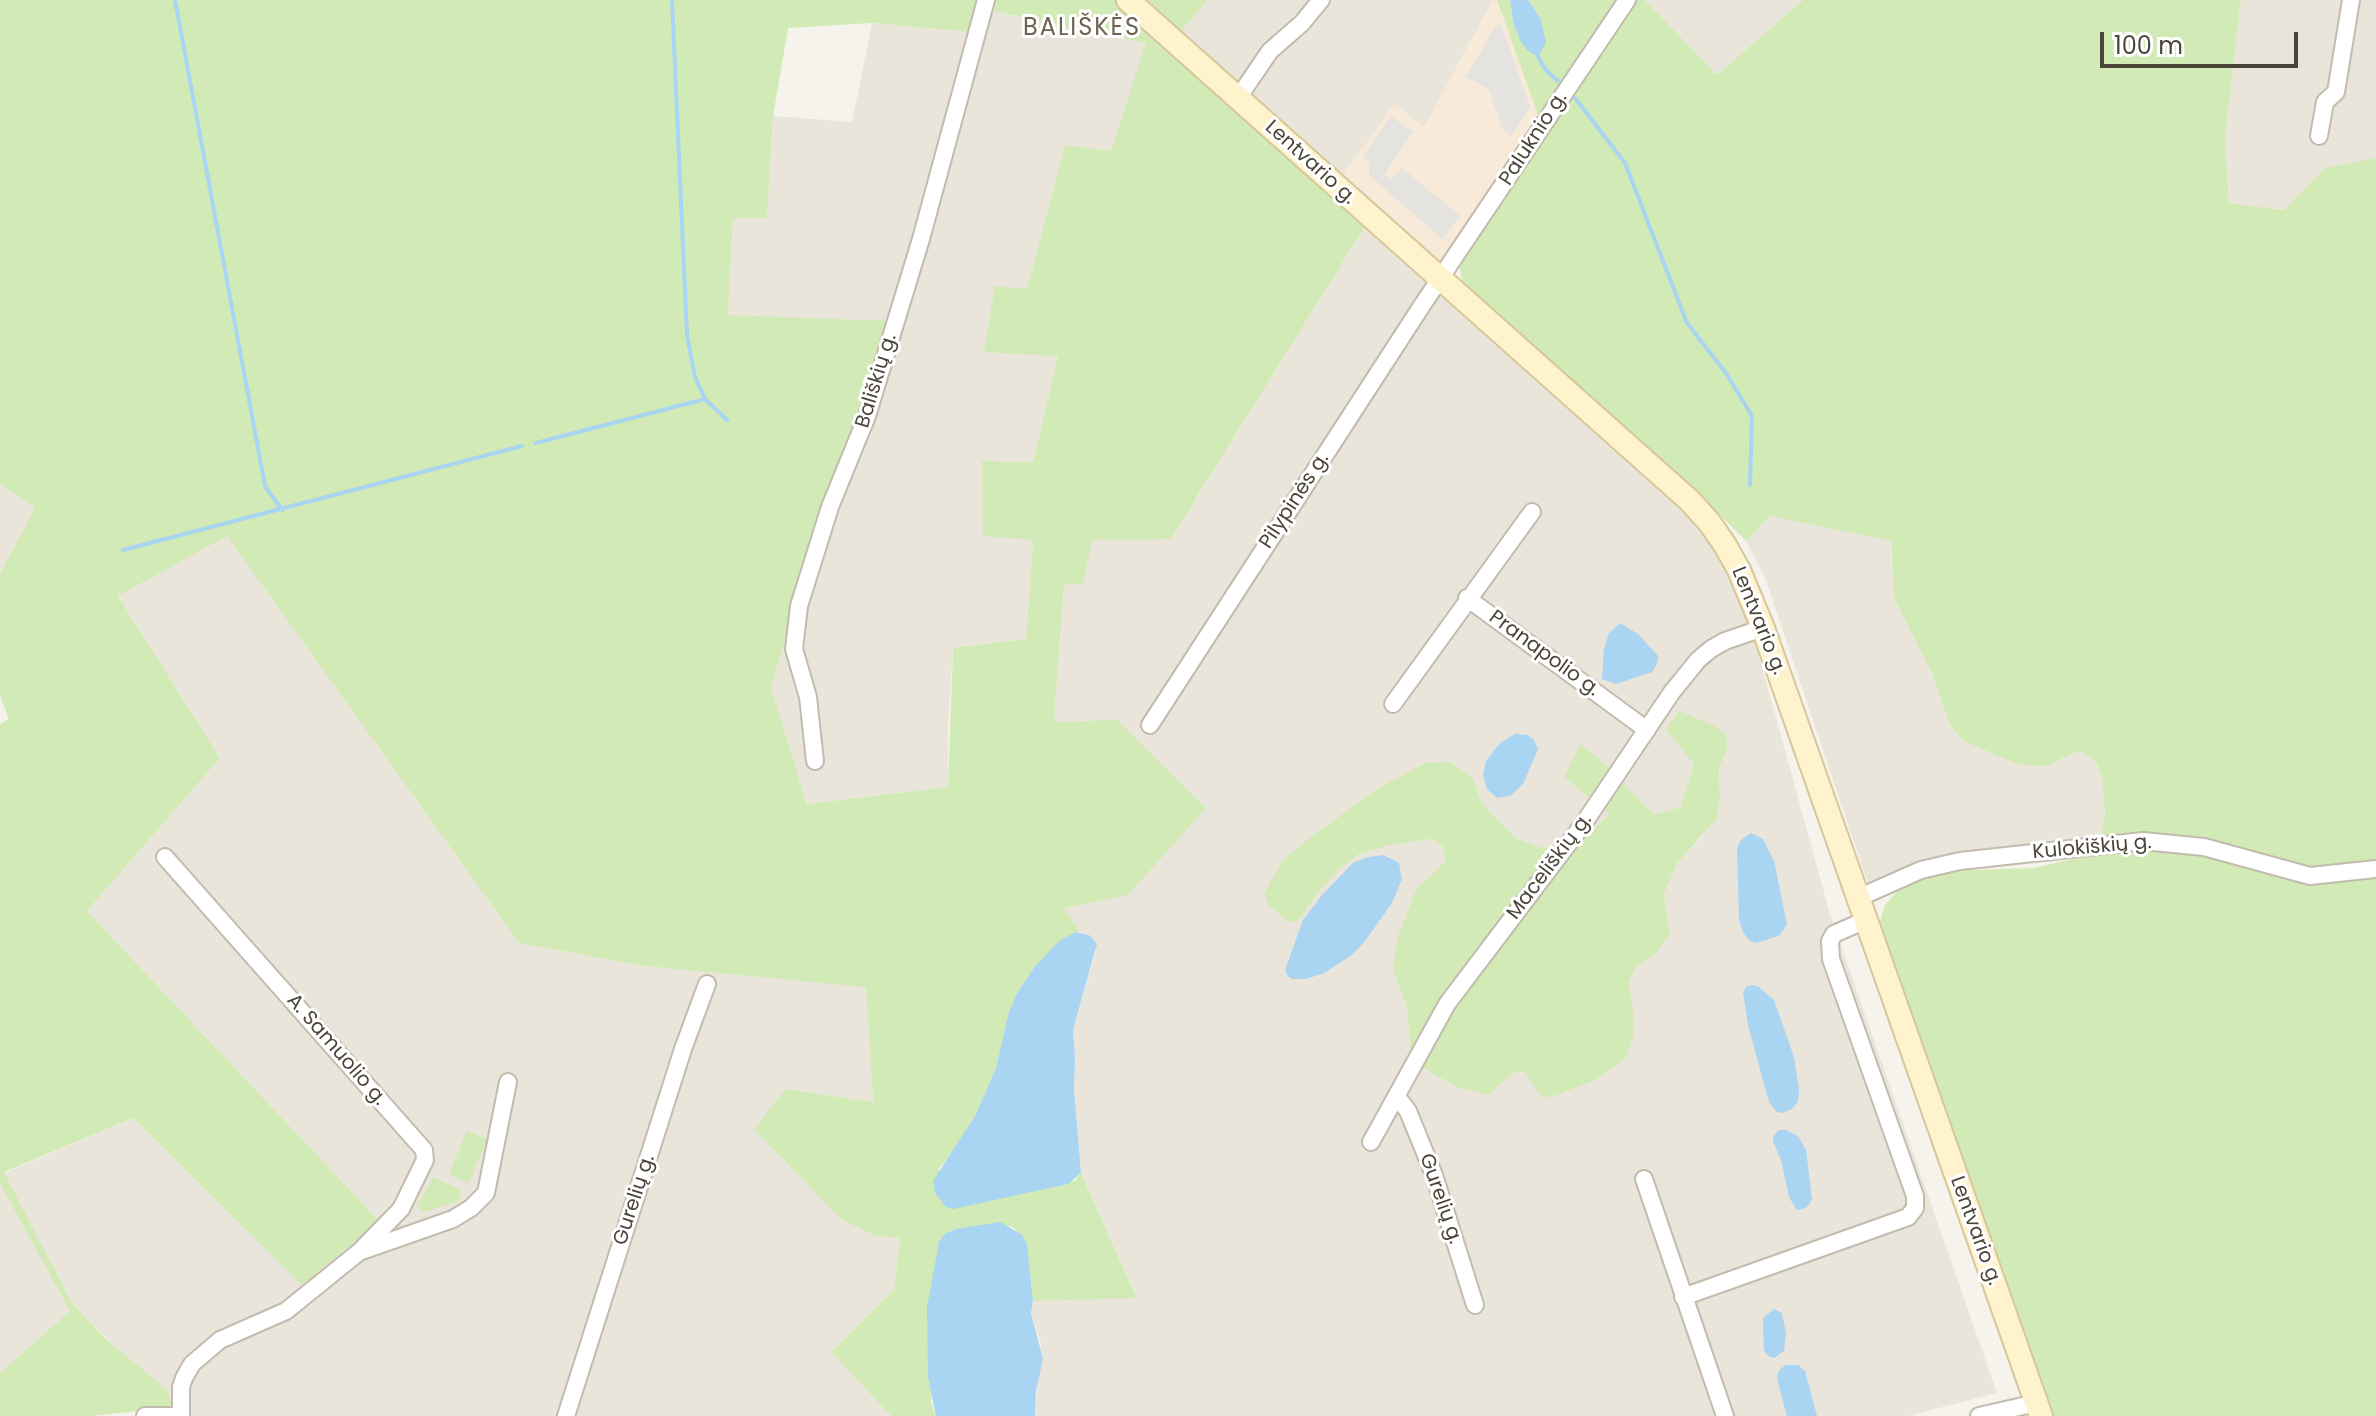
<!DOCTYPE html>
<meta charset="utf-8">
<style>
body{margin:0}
#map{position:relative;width:2376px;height:1416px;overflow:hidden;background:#f6f3ec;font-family:Poppins,sans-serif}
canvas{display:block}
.scale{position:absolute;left:2100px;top:32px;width:198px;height:36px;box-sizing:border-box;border:4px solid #4b4439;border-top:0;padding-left:10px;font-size:24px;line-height:28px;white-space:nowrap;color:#4b4439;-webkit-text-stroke:6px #fff;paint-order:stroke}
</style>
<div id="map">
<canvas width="2376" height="1416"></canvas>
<div class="scale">100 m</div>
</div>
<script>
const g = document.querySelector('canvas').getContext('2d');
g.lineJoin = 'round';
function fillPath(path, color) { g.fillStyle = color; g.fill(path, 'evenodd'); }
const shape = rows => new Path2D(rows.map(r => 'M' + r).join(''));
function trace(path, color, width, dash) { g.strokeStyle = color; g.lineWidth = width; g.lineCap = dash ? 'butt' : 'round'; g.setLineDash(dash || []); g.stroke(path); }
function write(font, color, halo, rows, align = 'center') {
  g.font = font + ' Poppins,sans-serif'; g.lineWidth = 6; g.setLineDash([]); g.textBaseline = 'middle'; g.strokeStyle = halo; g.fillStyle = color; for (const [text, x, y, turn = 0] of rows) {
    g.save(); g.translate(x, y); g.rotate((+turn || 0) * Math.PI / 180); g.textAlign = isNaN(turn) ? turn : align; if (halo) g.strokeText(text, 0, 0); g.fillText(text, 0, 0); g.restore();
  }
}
fillPath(shape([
 [1208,0,1493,0,1424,128,1341,178,1177,35],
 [1645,0,1803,0,1717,75],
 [2241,0,2376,0,2376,158,2325,168,2284,210,2229,203,2225,138],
 [977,8,1147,43,1111,151,1065,145,1027,290,995,287,1058,356,1033,462,983,461,1033,539,1026,639,953,648,948,726,948,787,807,804,771,687,824,508,728,316,733,217,767,218,773,116,852,122,872,23,969,32],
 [1364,228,1697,525,1724,561,1745,605,1830,914,1997,1393,1908,1416,1035,1416,1041,1344,1031,1312,1033,1301,1137,1297,1081,1173,1074,1089,1075,1058,1073,1030,1096,951,1089,935,1080,932,1063,908,1054,722,1064,585,1083,584,1091,540,1172,538],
 [1666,729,1728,748,1719,768,1720,796,1702,837,1677,864,1664,894,1670,934,1657,952,1635,969,1628,983,1632,1000,1542,1098,1524,1071,1511,1074,1434,1073,1411,1062,1407,1008,1393,970,1417,888,1446,861,1442,846,1431,839,1389,845,1359,854,1341,868,1318,892,1298,921,1312,836,1378,788,1425,763,1472,777,1482,803,1516,838,1538,847,1571,849,1611,814,1580,744,1597,757,1654,815,1681,807,1695,764],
 [0,484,35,507,0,574],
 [1770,516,1891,541,1891,562,1950,725,2034,766,2048,765,2071,754,2081,752,2095,761,2102,775,2105,814,2101,838,2001,847,1923,861,1868,884,1766,580,1746,541],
 [227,535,519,943,643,966,866,986,873,1102,786,1089,876,1236,900,1237,894,1289,831,1352,891,1416,165,1416,173,1407,72,1303,4,1173,133,1118,302,1284,379,1221,87,911,220,758,118,596],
 [0,1184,71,1311,0,1373]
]), '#eae5da');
fillPath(shape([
 [1493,0,1497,0,1539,118,1446,258,1439,262,1432,259,1341,178,1394,104,1424,127]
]), '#f7ead8');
fillPath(shape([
 [0,0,979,0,970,32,872,23,788,28,773,116,767,218,733,218,728,315,887,321,860,424,824,508,771,687,807,804,948,787,953,648,1026,639,1033,540,983,536,982,461,1033,462,1058,356,984,352,995,286,1027,289,1065,145,1111,151,1146,43,993,11,996,0,1115,0,1364,228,1171,539,1092,540,1083,584,1064,585,1054,722,1117,720,1206,808,1128,895,1064,908,1080,932,1074,932,1033,969,1016,995,1008,1015,996,1068,975,1116,961,1141,938,1170,1075,1181,1081,1173,1137,1298,1033,1301,1027,1244,1021,1234,1011,1226,956,1229,946,1233,939,1241,931,1401,936,1416,891,1416,831,1352,894,1289,900,1238,876,1236,842,1220,754,1129,786,1089,873,1102,866,987,643,966,519,943,227,536,118,596,220,758,87,911,379,1221,302,1285,133,1118,4,1172,72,1303,106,1339,167,1390,173,1407,92,1416,0,1416,0,1373,70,1311,0,1184,0,724,9,719,0,696,0,574,35,507,0,484],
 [1142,0,1208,0,1177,35],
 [1497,0,1510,0,1513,21,1541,19,1528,0,1645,0,1717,75,1803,0,2241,0,2225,138,2229,203,2284,210,2325,168,2376,158,2376,1416,2052,1416,1881,939,1880,922,1885,905,1897,891,1919,877,1941,871,2034,868,2081,857,2101,838,2105,814,2102,775,2095,761,2081,752,2071,754,2049,765,2034,766,2017,764,1964,741,1950,725,1931,671,1894,598,1891,541,1770,516,1746,541,1692,487,1462,283,1460,267,1550,126,1539,118],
 [1679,711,1713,725,1725,734,1728,748,1719,768,1720,796,1717,818,1677,864,1664,894,1670,934,1657,952,1635,969,1628,983,1632,1000,1634,1034,1625,1058,1597,1079,1557,1095,1542,1098,1524,1071,1511,1074,1489,1095,1457,1087,1411,1061,1407,1008,1393,970,1398,936,1417,888,1446,861,1442,846,1432,839,1389,845,1359,854,1341,868,1318,892,1298,921,1288,922,1270,906,1264,894,1282,861,1312,836,1378,788,1425,763,1450,762,1472,777,1482,803,1496,818,1516,838,1538,847,1571,849,1610,814,1564,777,1580,744,1597,757,1654,815,1681,807,1694,764,1666,729],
 [467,1131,487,1139,469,1183,449,1174],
 [433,1177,461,1190,460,1201,423,1212,417,1207]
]), '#d2eab5');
fillPath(shape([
 [1496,25,1501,25,1530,107,1511,136,1502,128,1489,89,1466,77],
 [1391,116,1413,132,1384,175,1391,180,1402,168,1460,216,1442,239,1369,175,1369,162,1363,157]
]), '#e5e3e0');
fillPath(shape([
 [1510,0,1528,0,1541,19,1546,43,1540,53,1535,55,1527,50,1520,40,1513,21],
 [1620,623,1638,634,1658,656,1657,664,1652,672,1616,684,1602,679,1604,649,1609,633],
 [1515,734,1528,735,1534,740,1538,749,1523,784,1510,796,1497,798,1487,789,1483,775,1486,761,1500,743],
 [1751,833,1763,839,1774,861,1787,924,1780,935,1757,943,1750,941,1743,932,1739,920,1737,848,1741,840],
 [1383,855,1399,863,1402,879,1392,903,1365,941,1352,955,1324,973,1306,979,1292,979,1288,976,1285,970,1303,920,1322,895,1353,863,1368,857],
 [1075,932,1089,935,1097,944,1073,1030,1075,1058,1074,1089,1081,1173,1068,1184,953,1209,946,1207,935,1193,933,1181,975,1116,996,1068,1008,1015,1016,995,1033,969,1058,942],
 [1752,985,1759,987,1774,1000,1794,1057,1799,1089,1798,1101,1792,1109,1782,1113,1777,1112,1769,1102,1748,1025,1743,993,1746,987],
 [1779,1130,1786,1130,1798,1136,1806,1150,1812,1200,1807,1207,1800,1210,1796,1209,1789,1197,1781,1160,1773,1141,1773,1136],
 [1000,1222,1021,1234,1027,1243,1033,1301,1031,1313,1043,1359,1036,1391,1035,1416,936,1416,928,1377,927,1308,939,1241,946,1233,956,1229],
 [1774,1309,1782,1313,1786,1333,1784,1351,1774,1358,1768,1356,1764,1350,1763,1318],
 [1786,1365,1798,1365,1805,1371,1817,1416,1787,1416,1777,1379,1779,1370]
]), '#a9d4f2');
trace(shape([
 [175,0,265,486,282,510],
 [672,0,687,335,695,377,705,399,727,420],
 [1537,54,1545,69,1558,81],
 [1575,98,1625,163,1687,323,1726,373,1752,416,1750,485],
 [536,443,705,399],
 [123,550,522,446]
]), '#a9d4f2', 4);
const minor = shape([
 [1238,98,1270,51,1302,23,1321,0],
 [2319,136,2325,102,2336,92,2351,0],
 [1467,598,1647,730],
 [1393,704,1532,512],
 [1150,725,1421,307,1627,0],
 [815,761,808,697,794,649,799,606,830,507,867,416,921,239,986,0],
 [165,857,424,1150,425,1160,401,1209,359,1252],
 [1858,898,1921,870,1960,861,2143,841,2204,847,2310,876,2376,869],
 [1397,1097,1408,1111,1434,1175,1475,1305],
 [1371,1142,1447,1004,1584,823,1672,692,1698,660,1711,649,1725,641,1763,628],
 [1644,1179,1725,1416],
 [1683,1297,1908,1217,1915,1208,1915,1196,1831,959,1830,941,1834,934,1866,920],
 [145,1416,172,1416],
 [181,1416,181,1387,184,1378,192,1364,220,1340,286,1311,359,1252,453,1219,471,1208,486,1193,508,1082],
 [566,1416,683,1049,707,984],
 [1979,1416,2036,1403]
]);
const secondary = shape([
 [1128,0,1690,501,1709,522,1725,545,1739,570,1763,628,2041,1416]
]);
trace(minor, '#c2bbae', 20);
trace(secondary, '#d6c79b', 26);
trace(minor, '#fff', 16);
trace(secondary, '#fff3cd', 22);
write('20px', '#4b4439', '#fff', [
 ["Paluknio g.",1534,139,-57],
 ["Lentvario g.",1310,163,42],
 ["Bališkių g.",877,381,-73],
 ["Pilypinės g.",1295,501,-57],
 ["Lentvario g.",1758,621,68],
 ["Pranapolio g.",1544,654,36],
 ["Kulokiškių g.",2092,848,-5],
 ["Maceliškių g.",1550,867,-53],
 ["A. Samuolio g.",336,1050,49],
 ["Gurelių g.",1440,1199,71],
 ["Gurelių g.",635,1200,-72],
 ["Lentvario g.",1975,1231,70]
]);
g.letterSpacing = '2px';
write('24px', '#6e6250', '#fff', [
 ["BALIŠKĖS",1082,29]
]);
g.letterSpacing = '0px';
</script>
